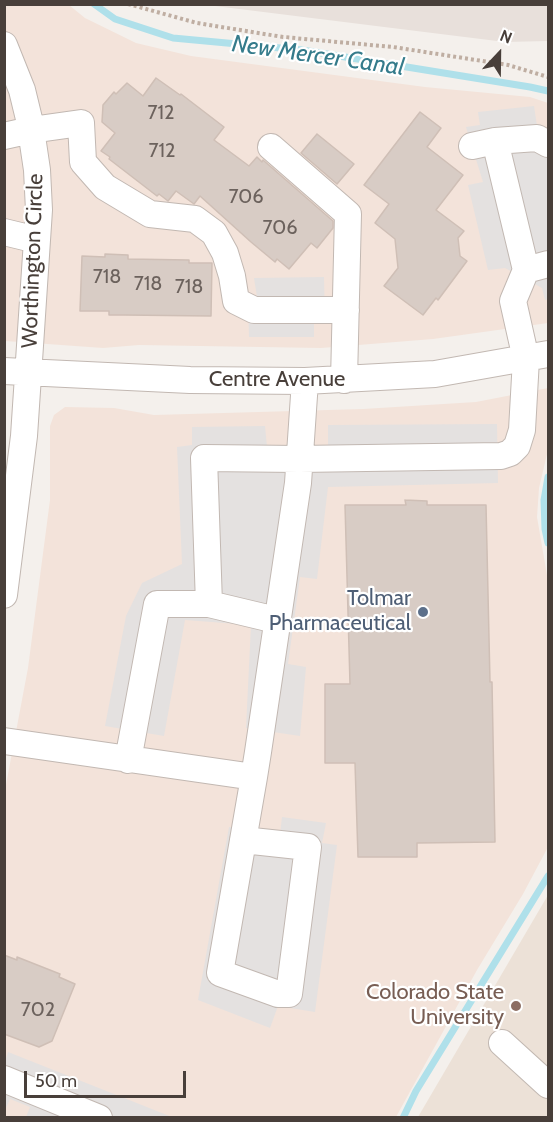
<!DOCTYPE html>
<style>
body{margin:0}
#map{position:relative;width:553px;height:1122px;overflow:hidden;background:#f4f0ec;font-family:Cabin,sans-serif}
canvas{display:block}
.frame{position:absolute;inset:0;border:6px solid #483f3a;pointer-events:none}
.north{position:absolute;left:469px;top:24px;width:60px;height:60px;-webkit-text-stroke:4px #fff;paint-order:stroke;rotate:22deg;font-size:16px;font-weight:700;line-height:24px;text-align:center;color:#483f3a}
.north::after{content:'';display:block;margin:auto;width:21px;height:27px;background:#483f3a;clip-path:polygon(50% 0,100% 100%,50% 72%,0 100%)}
.scale{position:absolute;left:24px;top:1071px;width:162px;height:27px;box-sizing:border-box;border:3px solid #483f3a;border-top:0;padding-left:8px;font-size:18px;line-height:21px;white-space:nowrap;color:#483f3a;-webkit-text-stroke:4px #fff;paint-order:stroke}
</style>
<div id="map">
<canvas width="553" height="1122"></canvas>
<div class="frame"></div>
<div class="north">N</div>
<div class="scale">50 m</div>
</div>
<script>
const g = document.querySelector('canvas').getContext('2d');
g.lineJoin = 'round';
function fillPath(path, color) { g.fillStyle = color; g.fill(path, 'evenodd'); }
const shape = rows => new Path2D(rows.map(r => 'M' + r).join(''));
function trace(path, color, width, dash) { g.strokeStyle = color; g.lineWidth = width; g.lineCap = dash ? 'butt' : 'round'; g.setLineDash(dash || []); g.stroke(path); }
function write(font, color, halo, rows, align = 'center') {
  g.font = font + ' Cabin,sans-serif'; g.lineWidth = 4.5; g.setLineDash([]); g.textBaseline = 'middle'; g.strokeStyle = halo; g.fillStyle = color; for (const [text, x, y, turn = 0] of rows) {
    g.save(); g.translate(x, y); g.rotate((+turn || 0) * Math.PI / 180); g.textAlign = isNaN(turn) ? turn : align; if (halo) g.strokeText(text, 0, 0); g.fillText(text, 0, 0); g.restore();
  }
}
fillPath(shape([
 [207,5,548,5,548,41,505,42]
]), '#e8e0db');
fillPath(shape([
 [4,5,69,5,85,18,136,43,191,56,425,87,530,97,548,103,548,323,433,339,321,348,139,345,103,348,5,341],
 [548,388,548,450,539,488,537,517,548,581,548,847,523,894,477,970,396,1117,5,1118,5,790,28,668,50,500,50,426,54,415,65,407,114,408,154,415,363,409,476,402]
]), '#f3e3da');
fillPath(shape([
 [548,895,548,1117,418,1117]
]), '#ece1d7');
fillPath(shape([
 [534,106,537,126,548,130,548,299,545,300,542,288,505,268,488,270,468,185,483,182,466,127,480,125,478,112],
 [324,277,325,321,314,322,314,337,249,337,248,298,257,297,254,278],
 [497,424,498,483,328,487,317,579,300,577,288,664,306,667,300,736,246,728,251,625,185,620,164,736,105,726,126,616,142,583,182,564,177,447,192,445,192,427,265,426,267,447,328,446,328,425],
 [282,817,326,823,322,843,337,845,315,1012,278,1006,270,1028,198,1000,229,827,280,834],
 [8,1052,172,1117,26,1117,30,1107,10,1099,5,1110,5,1061]
]), '#e4e1e0');
trace(shape([
 [94,4,115,19,173,38,302,50,530,87,548,91],
 [548,477,544,500,545,529,548,543],
 [403,1118,416,1091,548,876]
]), '#afe0ea', 7);
const building = shape([
 [156,78,180,95,181,94,224,127,214,140,249,166,257,157,262,162,263,160,333,221,333,228,317,248,311,243,289,269,277,259,275,262,251,242,200,196,194,204,176,191,168,201,159,194,157,196,109,159,110,157,101,151,115,133,102,122,103,105,114,92,116,94,127,83,143,96,156,78],
 [420,112,441,128,427,147,463,175,436,210,464,231,458,238,460,256,467,261,438,300,436,298,423,315,384,286,398,268,395,239,375,223,389,204,364,185,420,112],
 [317,134,354,164,337,184,301,153,317,134],
 [105,254,128,255,128,259,189,260,189,263,212,263,211,316,124,315,109,315,109,311,80,311,82,256,105,257,105,254],
 [405,500,427,501,427,505,486,505,490,682,492,682,495,842,417,843,417,857,358,857,355,763,325,763,325,684,350,684,345,505,406,505,405,500],
 [4,955,17,960,17,957,60,974,59,977,75,984,52,1041,39,1047,4,1034,4,955]
]);
fillPath(building, '#d8ccc5');
trace(building, '#cfbfb6', 1.5);
const minor = shape([
 [4,45,22,90,30,123,37,170,39,210,24,436,4,595],
 [4,136,31,130,81,123,83,162,105,187,150,214,195,219,214,233,225,253,232,276,236,301,254,310,346,310],
 [472,146,495,141],
 [271,147,348,214,344,380],
 [4,232,37,240],
 [526,270,548,264],
 [4,371,190,380,305,381,435,374,548,354],
 [276,620,209,604,204,458,299,459,501,456,510,453,517,446,522,430,526,359,513,301,526,270,495,141,537,138,548,144],
 [4,741,254,777],
 [128,760,157,604,209,604],
 [243,840,308,847,289,994,278,994,220,973,254,777,258,752,298,483,305,381],
 [502,1043,548,1085],
 [4,1079,99,1118]
]);
trace(minor, '#c2b8b2', 28);
trace(shape([
 [128,4,197,23,283,37,393,47,508,65,548,77]
]), '#bfaea2', 4, [3, 3]);
trace(minor, '#fff', 26);
for (const [x, y, r, color] of [
 [423,612,6,"#5c6f8a"],
 [516,1006,6,"#8d6e63"]
]) { const dot = new Path2D(); dot.arc(x, y, r, 0, 2 * Math.PI); g.fillStyle = color; g.fill(dot); trace(dot, '#fff', 2); }
write('20px', '#6c625d', null, [
 ["712",161,113],
 ["712",162,151],
 ["706",246,197],
 ["706",280,228],
 ["718",107,277],
 ["718",148,284],
 ["718",189,287],
 ["702",38,1010]
]);
write('22px', '#483f3a', '#fff', [
 ["Worthington Circle",33,261,-88],
 ["Centre Avenue",277,380]
]);
write('22px', '#4e5e75', '#fff', [
 ["Tolmar",411,599],
 ["Pharmaceutical",411,624]
], 'right');
write('22px', '#785e54', '#fff', [
 ["Colorado State",504,993],
 ["University",504,1018]
], 'right');
write('italic 24px', '#347b8b', '#fff', [
 ["New Mercer Canal",318,56,8]
]);
</script>
